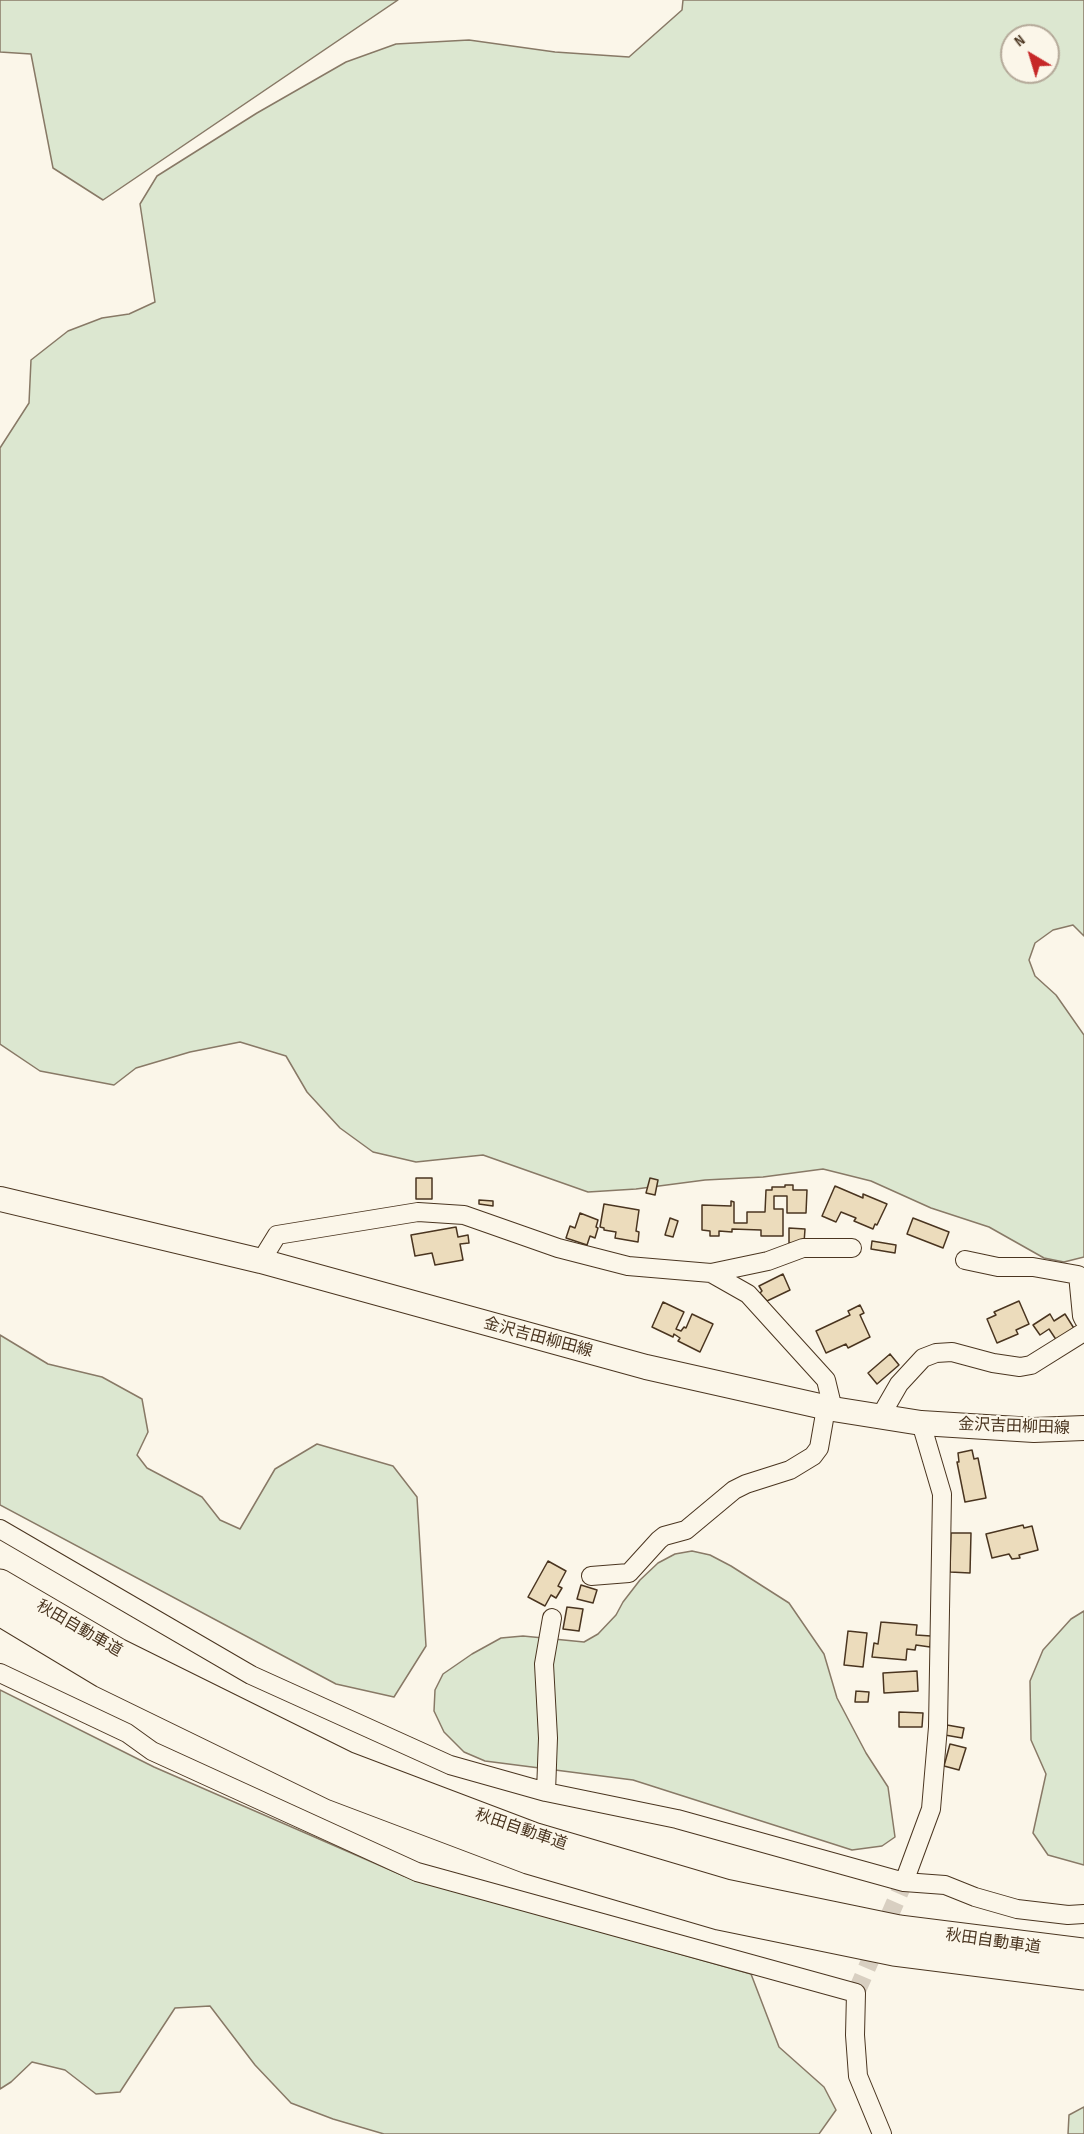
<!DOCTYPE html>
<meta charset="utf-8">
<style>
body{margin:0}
#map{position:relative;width:1084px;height:2134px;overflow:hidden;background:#fbf6e9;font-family:"Sofia Sans Condensed",sans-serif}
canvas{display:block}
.north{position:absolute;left:1000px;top:24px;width:60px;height:60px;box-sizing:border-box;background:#fbf6e9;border:2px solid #b4a999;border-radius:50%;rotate:322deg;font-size:16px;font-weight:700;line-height:24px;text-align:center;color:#4a3520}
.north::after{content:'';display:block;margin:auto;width:21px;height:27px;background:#c62828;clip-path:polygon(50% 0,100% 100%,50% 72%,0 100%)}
</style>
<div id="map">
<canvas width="1084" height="2134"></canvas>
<div class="north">N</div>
</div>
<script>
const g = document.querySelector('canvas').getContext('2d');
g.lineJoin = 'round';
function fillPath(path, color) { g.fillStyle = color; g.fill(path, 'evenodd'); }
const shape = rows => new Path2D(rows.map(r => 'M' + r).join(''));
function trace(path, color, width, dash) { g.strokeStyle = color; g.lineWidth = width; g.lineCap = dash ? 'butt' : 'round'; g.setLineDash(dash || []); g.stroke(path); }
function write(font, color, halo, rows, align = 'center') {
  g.font = font + ' "Sofia Sans Condensed","Noto Sans JP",sans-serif'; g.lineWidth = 4.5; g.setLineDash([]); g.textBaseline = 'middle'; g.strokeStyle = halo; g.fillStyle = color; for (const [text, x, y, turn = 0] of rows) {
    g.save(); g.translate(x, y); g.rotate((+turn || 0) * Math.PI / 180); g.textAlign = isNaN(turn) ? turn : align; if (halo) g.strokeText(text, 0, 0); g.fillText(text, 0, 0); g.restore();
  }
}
const green = shape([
 [0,0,398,0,103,200,53,168,31,54,0,52,0,0],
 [683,0,1084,0,1084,936,1073,925,1053,930,1035,943,1029,960,1035,976,1056,995,1084,1035,1084,1257,1064,1262,1044,1258,989,1227,931,1208,871,1181,823,1169,763,1177,705,1180,636,1189,588,1192,483,1155,416,1162,373,1152,340,1128,307,1092,286,1056,240,1042,190,1052,136,1068,114,1085,40,1071,0,1044,0,448,29,403,31,360,68,331,102,318,129,314,155,302,140,204,157,176,257,113,346,62,396,44,469,40,555,52,629,57,682,10,683,0],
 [1012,36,1048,36,1048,72,1012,72,1012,36],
 [0,1335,48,1364,102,1377,142,1399,148,1432,137,1455,147,1468,202,1497,220,1520,240,1529,275,1469,317,1444,393,1466,417,1497,426,1646,394,1697,336,1684,0,1505,0,1335],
 [692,1551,710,1555,731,1566,789,1603,824,1654,837,1698,866,1753,888,1787,895,1837,882,1846,852,1850,633,1780,485,1761,464,1752,444,1732,434,1711,435,1690,443,1674,472,1654,501,1638,523,1636,584,1642,598,1634,616,1615,623,1602,640,1580,658,1563,675,1554,692,1551],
 [1084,1611,1084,1865,1048,1855,1033,1833,1046,1774,1031,1740,1030,1681,1043,1650,1071,1619,1084,1611],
 [0,1690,154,1767,404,1876,751,1974,779,2047,824,2087,836,2110,819,2134,384,2134,333,2119,291,2103,255,2065,210,2006,175,2008,120,2092,96,2094,65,2070,32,2062,11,2082,0,2089,0,1690],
 [1084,2107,1084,2134,1068,2134,1069,2115,1084,2107]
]);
fillPath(green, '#dce7d0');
trace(green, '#887966', 1.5);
const building = shape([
 [416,1178,432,1178,432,1199,416,1199,416,1178],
 [650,1178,658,1180,655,1195,646,1193,650,1178],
 [785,1185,793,1185,793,1190,807,1190,806,1213,787,1213,787,1196,774,1196,774,1209,783,1209,783,1236,761,1236,761,1230,732,1229,732,1232,719,1231,719,1236,710,1236,710,1231,702,1230,702,1205,731,1206,731,1201,734,1202,734,1223,747,1223,747,1212,765,1212,766,1190,772,1190,772,1187,785,1187,785,1185],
 [835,1186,863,1198,863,1194,887,1204,877,1225,875,1224,873,1229,854,1221,856,1218,841,1212,836,1222,822,1216,835,1186],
 [479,1200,493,1201,493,1206,479,1204,479,1200],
 [604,1204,639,1210,636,1231,639,1232,638,1242,615,1238,616,1232,604,1230,604,1228,600,1227,604,1204],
 [580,1213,598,1220,596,1227,598,1228,595,1238,590,1236,587,1245,566,1238,570,1226,575,1228,580,1213],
 [670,1218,678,1221,673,1237,665,1235,670,1218],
 [913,1218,949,1232,943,1248,907,1234,913,1218],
 [456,1227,458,1237,468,1235,469,1243,460,1244,463,1260,435,1265,432,1253,415,1256,411,1235,456,1227],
 [789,1228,805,1229,804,1243,789,1243,789,1228],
 [872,1241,896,1245,895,1253,871,1249,872,1241],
 [783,1274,790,1290,767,1301,760,1293,762,1291,759,1286,783,1274],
 [1019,1301,1029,1324,1016,1330,1018,1334,997,1343,987,1319,996,1315,994,1312,1019,1301],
 [663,1302,684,1312,676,1329,681,1331,684,1327,686,1328,692,1314,713,1324,700,1352,678,1341,680,1338,674,1334,673,1337,652,1327,663,1302],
 [860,1305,864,1313,860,1315,870,1337,848,1348,846,1344,826,1353,816,1331,850,1315,848,1311,860,1305],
 [1050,1314,1054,1321,1065,1314,1075,1330,1057,1341,1049,1329,1040,1335,1033,1325,1050,1314],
 [890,1354,899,1365,877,1384,868,1373,890,1354],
 [972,1450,974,1459,978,1458,986,1498,965,1502,957,1462,959,1462,958,1453,972,1450],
 [1023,1525,1024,1528,1032,1526,1038,1550,1019,1555,1020,1558,1012,1559,1009,1554,992,1558,986,1534,1023,1525],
 [951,1533,971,1533,970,1573,950,1572,951,1533],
 [548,1561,566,1571,558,1586,562,1588,556,1598,551,1595,545,1606,528,1597,548,1561],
 [581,1585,597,1590,593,1603,577,1599,581,1585],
 [567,1607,583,1609,579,1631,563,1629,567,1607],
 [881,1622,917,1625,916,1635,931,1636,930,1647,916,1645,915,1650,907,1649,906,1660,872,1657,874,1643,878,1644,881,1622],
 [848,1631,867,1633,863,1667,844,1665,848,1631],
 [917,1671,918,1691,884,1693,883,1673,917,1671],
 [856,1691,869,1692,868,1702,855,1702,856,1691],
 [899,1712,923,1713,922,1727,899,1727,899,1712],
 [947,1725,964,1728,962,1738,945,1735,947,1725],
 [950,1744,966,1748,959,1770,944,1766,950,1744]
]);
fillPath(building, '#ecdcbc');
trace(building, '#4a3520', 1.5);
trace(shape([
 [856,1993,904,1882]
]), '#d8cfc1', 18, [18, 9]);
const minor = shape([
 [965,1260,998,1267,1033,1267,1078,1275,1082,1316,1084,1320],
 [261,1261,277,1235,418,1212,464,1215,558,1248,628,1266,711,1273,748,1294,826,1380,833,1409],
 [711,1273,768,1261,803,1248,852,1248],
 [880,1417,899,1384,923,1358,936,1353,952,1352,993,1363,1020,1367,1031,1365,1084,1332],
 [0,1529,251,1675,450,1765,546,1792,677,1819,904,1882,945,1885,975,1897,1017,1909,1068,1915,1084,1914],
 [591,1576,629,1573,659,1540,664,1536,686,1530,734,1490,746,1484,790,1470,813,1456,819,1448,826,1408],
 [0,1673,127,1733,152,1751,417,1872,856,1993,855,2035,858,2076,882,2134],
 [546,1792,548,1738,544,1664,552,1618],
 [904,1882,931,1809,938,1727,942,1494,921,1423]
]);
const major = shape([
 [0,1199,261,1261,646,1367,833,1409,921,1423,1034,1430,1084,1428]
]);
const highway = shape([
 [0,1583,118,1652,346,1765,536,1837,725,1893,899,1929,1084,1952],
 [0,1612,103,1674,335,1787,528,1860,719,1916,894,1952,1084,1976]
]);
trace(minor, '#4a3520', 20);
trace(major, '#4a3520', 26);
trace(highway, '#4a3520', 29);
trace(minor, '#fbf6e9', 18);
trace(major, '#fbf6e9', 24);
trace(highway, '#fbf6e9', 27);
write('16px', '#4a3520', '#fbf6e9', [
 ["金沢吉田柳田線",538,1338,15],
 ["金沢吉田柳田線",1014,1427,2],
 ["秋田自動車道",79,1629,30],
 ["秋田自動車道",521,1830,19],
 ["秋田自動車道",993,1942,8]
]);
</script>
